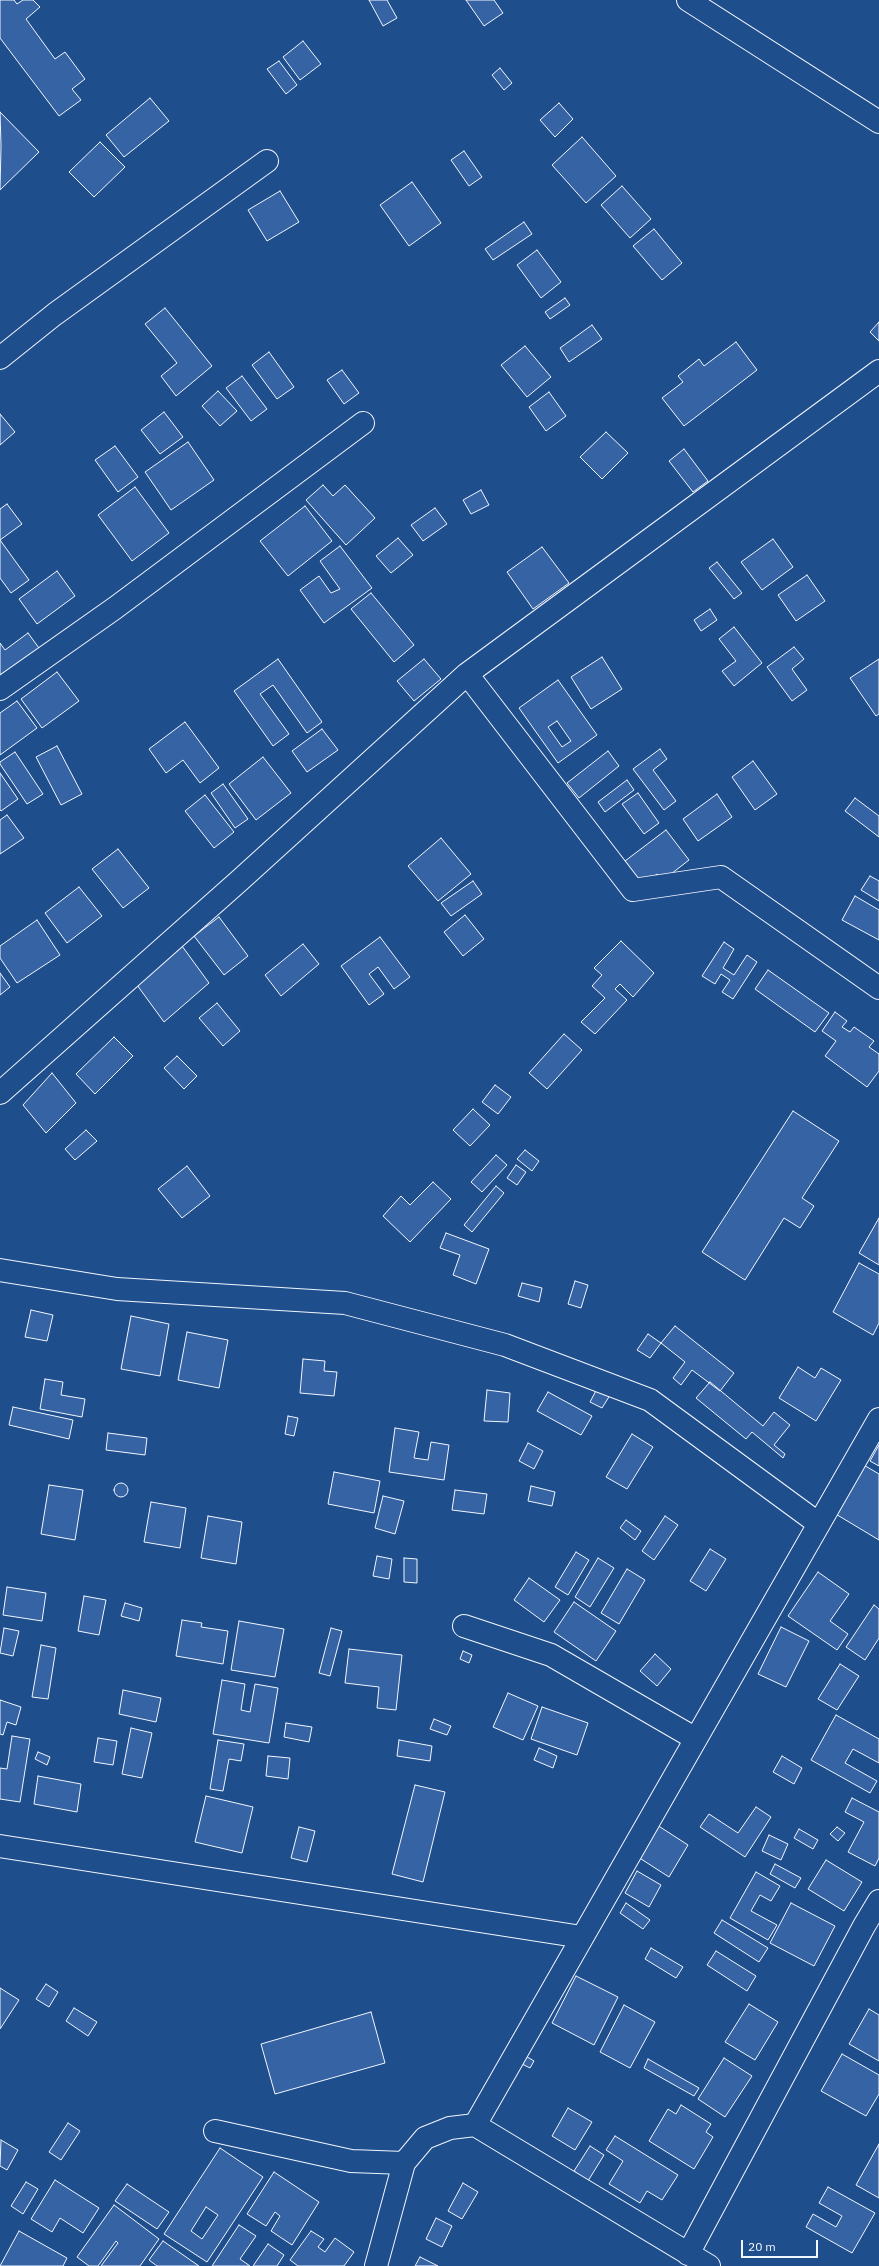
<!DOCTYPE html>
<style>
body{margin:0}
#map{position:relative;width:879px;height:2266px;overflow:hidden;background:#1f4e8c;font-family:"IBM Plex Sans",sans-serif}
canvas{display:block}
.scale{position:absolute;left:741px;top:2240px;width:77px;height:18px;box-sizing:border-box;border:2px solid #f2f6ff;border-top:0;padding-left:5px;font-size:12px;line-height:14px;white-space:nowrap;color:#f2f6ff;-webkit-text-stroke:3px #1f4e8c;paint-order:stroke}
</style>
<div id="map">
<canvas width="879" height="2266"></canvas>
<div class="scale">20 m</div>
</div>
<script>
const g = document.querySelector('canvas').getContext('2d');
g.lineJoin = 'round';
function fillPath(path, color) { g.fillStyle = color; g.fill(path, 'evenodd'); }
const shape = rows => new Path2D(rows.map(r => 'M' + r).join(''));
function trace(path, color, width, dash) { g.strokeStyle = color; g.lineWidth = width; g.lineCap = dash ? 'butt' : 'round'; g.setLineDash(dash || []); g.stroke(path); }
const building = shape([
 [0,0,14,0,17,4,23,0,33,0,40,7,26,19,55,59,65,52,85,79,72,89,81,100,59,116,0,38,0,0],
 [369,0,387,0,397,18,383,26,369,0],
 [466,0,494,0,503,13,484,26,466,0],
 [303,41,321,64,300,80,283,57,303,41],
 [279,61,297,85,286,94,267,69,279,61],
 [500,68,512,83,504,90,492,75,500,68],
 [150,98,169,121,124,157,106,135,150,98],
 [559,103,573,119,555,137,540,120,559,103],
 [0,112,39,152,0,190,1,146,0,112],
 [582,137,616,176,586,203,552,165,582,137],
 [100,142,125,167,94,197,69,172,100,142],
 [464,151,482,177,469,186,451,160,464,151],
 [412,182,441,223,409,246,380,205,412,182],
 [622,186,651,219,630,238,601,205,622,186],
 [280,191,299,222,267,241,248,210,280,191],
 [524,222,532,234,493,260,485,249,524,222],
 [654,229,682,263,662,280,633,246,654,229],
 [537,250,561,282,541,298,517,265,537,250],
 [565,298,570,305,550,319,545,312,565,298],
 [165,308,212,366,176,396,161,376,177,363,145,324,165,308],
 [879,322,879,341,870,332,879,322],
 [592,325,602,339,569,362,560,348,592,325],
 [736,342,757,370,684,426,662,398,683,382,678,376,699,359,704,366,736,342],
 [525,346,551,377,527,397,501,365,525,346],
 [269,352,294,387,277,399,252,365,269,352],
 [342,370,359,393,344,404,327,380,342,370],
 [242,376,267,409,251,421,226,388,242,376],
 [218,391,237,411,220,426,202,406,218,391],
 [549,392,566,416,546,431,529,407,549,392],
 [164,412,183,437,160,454,141,430,164,412],
 [0,414,15,432,0,445,0,414],
 [606,432,628,453,602,479,580,457,606,432],
 [188,442,214,480,171,510,145,472,188,442],
 [115,446,138,477,118,492,95,460,115,446],
 [684,449,708,481,693,492,669,461,684,449],
 [323,485,333,496,345,485,375,518,346,545,306,500,323,485],
 [135,487,169,533,132,561,98,515,135,487],
 [481,490,489,505,471,514,463,500,481,490],
 [7,504,22,524,0,540,29,580,11,593,0,578,0,509,7,504],
 [305,506,332,541,288,576,260,541,305,506],
 [435,508,447,524,423,541,411,525,435,508],
 [398,538,413,555,391,573,376,556,398,538],
 [773,539,793,567,762,590,741,562,773,539],
 [340,546,372,588,324,623,300,590,319,576,331,593,340,589,320,561,340,546],
 [542,547,569,583,533,609,507,572,542,547],
 [717,562,742,593,734,599,709,568,717,562],
 [57,571,75,596,37,624,19,599,57,571],
 [807,575,825,601,796,621,778,595,807,575],
 [371,593,414,645,394,662,351,609,371,593],
 [710,609,717,620,701,631,694,620,710,609],
 [734,627,762,663,734,686,722,671,736,661,719,639,734,627],
 [28,633,39,648,0,677,0,643,5,650,28,633],
 [794,647,804,659,792,669,807,690,792,701,767,667,794,647],
 [602,657,622,689,591,709,571,677,602,657],
 [278,659,322,722,307,733,273,685,260,694,289,734,273,746,234,691,278,659],
 [424,659,441,679,414,701,397,681,424,659],
 [879,659,879,714,876,716,850,678,879,659],
 [57,672,79,701,42,728,21,699,57,672],
 [558,680,597,735,558,763,519,708,558,680],
 [557,721,571,741,562,747,548,727,557,721],
 [17,701,37,728,0,755,0,713,17,701],
 [185,722,219,768,200,783,183,760,166,773,149,749,185,722],
 [322,729,338,750,307,772,292,751,322,729],
 [57,746,82,794,61,805,36,757,57,746],
 [660,749,667,759,653,770,676,801,664,810,633,769,660,749],
 [608,751,619,766,579,798,567,783,608,751],
 [15,752,43,794,27,804,0,764,0,762,15,752],
 [263,757,291,793,256,820,229,784,263,757],
 [753,761,777,794,755,810,732,777,753,761],
 [0,773,18,799,1,811,0,810,0,773],
 [627,780,634,790,605,812,598,802,627,780],
 [223,784,248,819,235,828,211,793,223,784],
 [638,793,659,823,644,834,622,804,638,793],
 [717,794,732,817,698,841,683,819,717,794],
 [205,795,234,832,214,848,185,811,205,795],
 [855,798,879,816,879,837,845,811,855,798],
 [7,815,24,838,0,854,0,820,7,815],
 [666,830,689,860,662,881,657,874,643,885,625,861,666,830],
 [441,838,471,874,438,901,408,866,441,838],
 [118,849,149,888,123,908,92,869,118,849],
 [870,876,879,881,879,901,861,890,870,876],
 [473,881,482,894,451,916,441,903,473,881],
 [79,887,102,916,67,943,45,913,79,887],
 [855,896,879,910,879,940,842,920,855,896],
 [465,915,484,939,463,956,444,932,465,915],
 [219,917,248,956,224,975,194,936,219,917],
 [37,920,60,955,17,983,0,958,0,946,37,920],
 [380,937,410,977,394,989,378,967,369,974,384,994,369,1005,341,966,380,937],
 [621,941,654,973,633,997,620,984,615,989,627,1000,595,1034,581,1022,605,998,592,986,602,975,594,968,621,941],
 [724,942,734,949,723,968,734,975,747,955,757,962,733,999,722,992,730,980,721,974,715,984,702,976,724,942],
 [303,944,319,964,281,996,265,975,303,944],
 [182,946,209,983,164,1022,137,985,182,946],
 [768,970,829,1013,815,1032,755,989,768,970],
 [0,973,10,987,0,995,0,973],
 [217,1003,240,1031,223,1046,199,1018,217,1003],
 [835,1012,847,1021,842,1027,850,1032,854,1027,874,1041,869,1047,879,1054,879,1071,867,1087,825,1056,836,1041,822,1031,835,1012],
 [564,1034,582,1050,547,1089,529,1073,564,1034],
 [114,1037,133,1056,95,1094,76,1074,114,1037],
 [177,1056,197,1076,184,1089,164,1068,177,1056],
 [52,1073,76,1103,46,1133,23,1105,52,1073],
 [495,1085,511,1097,498,1114,482,1102,495,1085],
 [473,1109,490,1125,470,1146,453,1130,473,1109],
 [793,1111,839,1141,802,1198,814,1206,800,1228,784,1218,745,1280,702,1252,793,1111],
 [86,1130,97,1141,75,1160,65,1149,86,1130],
 [525,1150,539,1161,532,1171,517,1159,525,1150],
 [496,1155,507,1165,482,1192,471,1182,496,1155],
 [516,1165,526,1172,517,1185,507,1178,516,1165],
 [187,1166,210,1196,182,1218,158,1189,187,1166],
 [433,1182,451,1199,410,1242,383,1216,401,1196,410,1205,433,1182],
 [496,1186,504,1193,472,1232,464,1225,496,1186],
 [879,1218,879,1265,859,1253,879,1218],
 [446,1233,489,1249,476,1284,453,1275,460,1255,440,1248,446,1233],
 [859,1263,879,1274,879,1323,873,1335,833,1312,859,1263],
 [575,1281,588,1285,581,1308,568,1304,575,1281],
 [522,1283,542,1288,539,1302,518,1296,522,1283],
 [31,1310,53,1315,47,1341,25,1337,31,1310],
 [131,1316,169,1324,160,1376,121,1369,131,1316],
 [675,1326,734,1373,720,1391,692,1370,681,1385,673,1378,685,1362,661,1343,675,1326],
 [187,1332,228,1340,219,1388,178,1380,187,1332],
 [648,1334,661,1343,650,1358,637,1350,648,1334],
 [303,1359,325,1361,324,1371,337,1372,334,1396,300,1393,303,1359],
 [798,1367,815,1378,821,1368,841,1380,816,1421,779,1398,798,1367],
 [45,1379,63,1382,61,1395,85,1399,82,1417,40,1409,45,1379],
 [710,1382,763,1426,774,1412,790,1425,774,1445,785,1454,783,1458,752,1432,746,1439,696,1398,710,1382],
 [599,1385,612,1392,602,1408,590,1402,599,1385],
 [487,1390,510,1393,508,1422,484,1421,487,1390],
 [548,1392,592,1416,581,1435,537,1411,548,1392],
 [13,1407,73,1420,69,1439,9,1425,13,1407],
 [288,1416,298,1418,294,1436,285,1434,288,1416],
 [395,1428,419,1432,414,1458,428,1460,431,1442,449,1445,444,1480,389,1472,395,1428],
 [108,1433,147,1438,145,1455,106,1450,108,1433],
 [632,1434,653,1447,627,1489,606,1477,632,1434],
 [528,1443,543,1451,534,1469,519,1461,528,1443],
 [879,1445,879,1466,870,1461,879,1445],
 [862,1464,879,1474,879,1540,834,1513,862,1464],
 [334,1472,380,1481,374,1513,328,1504,334,1472],
 '114 1490a7 7 0 1 1 14 0a7 7 0 1 1-14 0Z',
 [49,1485,83,1490,75,1540,41,1534,49,1485],
 [531,1486,555,1492,552,1506,528,1501,531,1486],
 [455,1490,487,1494,484,1514,452,1510,455,1490],
 [383,1496,404,1501,395,1534,375,1528,383,1496],
 [151,1502,186,1508,180,1548,144,1542,151,1502],
 [208,1516,242,1522,236,1564,201,1558,208,1516],
 [665,1516,678,1525,654,1560,642,1551,665,1516],
 [626,1520,641,1531,635,1540,620,1528,626,1520],
 [710,1549,726,1559,706,1591,690,1581,710,1549],
 [576,1552,589,1560,568,1595,555,1587,576,1552],
 [377,1556,392,1559,389,1579,373,1576,377,1556],
 [404,1558,417,1559,417,1583,404,1582,404,1558],
 [598,1558,614,1568,590,1607,575,1597,598,1558],
 [627,1569,645,1580,619,1624,601,1613,627,1569],
 [818,1572,849,1594,830,1621,848,1634,837,1650,788,1616,818,1572],
 [529,1578,560,1600,544,1622,514,1600,529,1578],
 [7,1587,46,1593,42,1621,3,1615,7,1587],
 [84,1596,106,1600,99,1635,78,1631,84,1596],
 [574,1602,616,1631,596,1661,554,1632,574,1602],
 [125,1603,142,1608,139,1621,121,1616,125,1603],
 [874,1605,879,1609,879,1638,865,1660,846,1647,874,1605],
 [182,1620,202,1623,201,1627,228,1631,223,1664,176,1656,182,1620],
 [239,1621,284,1629,275,1677,231,1670,239,1621],
 [781,1627,809,1641,786,1687,758,1674,781,1627],
 [4,1628,19,1631,13,1656,0,1653,4,1628],
 [331,1628,342,1631,330,1676,319,1673,331,1628],
 [41,1645,56,1648,48,1699,32,1697,41,1645],
 [349,1649,402,1655,396,1710,377,1708,379,1687,345,1683,349,1649],
 [463,1651,472,1655,469,1663,460,1659,463,1651],
 [655,1654,671,1669,657,1686,640,1671,655,1654],
 [840,1664,859,1676,837,1710,818,1699,840,1664],
 [222,1680,245,1684,241,1710,250,1712,255,1684,278,1688,269,1743,213,1734,222,1680],
 [123,1690,161,1698,156,1722,119,1714,123,1690],
 [508,1693,538,1706,523,1740,493,1727,508,1693],
 [0,1700,21,1707,16,1725,7,1722,3,1735,0,1734,0,1700],
 [542,1707,588,1723,577,1755,531,1739,542,1707],
 [836,1715,879,1739,879,1763,853,1749,845,1763,877,1781,870,1793,811,1760,836,1715],
 [434,1719,451,1726,447,1735,430,1729,434,1719],
 [286,1723,312,1727,309,1742,284,1737,286,1723],
 [131,1728,152,1733,142,1778,122,1774,131,1728],
 [12,1736,30,1739,20,1802,0,1799,0,1768,7,1769,12,1736],
 [98,1738,117,1741,113,1765,94,1762,98,1738],
 [218,1740,244,1744,241,1761,229,1759,223,1791,210,1789,218,1740],
 [399,1740,432,1746,430,1761,397,1756,399,1740],
 [539,1748,557,1756,553,1768,534,1760,539,1748],
 [38,1752,50,1757,47,1765,35,1759,38,1752],
 [268,1756,290,1758,288,1779,266,1776,268,1756],
 [782,1756,802,1768,794,1784,773,1772,782,1756],
 [38,1776,81,1784,77,1812,34,1804,38,1776],
 [415,1785,445,1792,423,1882,392,1874,415,1785],
 [206,1796,253,1807,242,1853,195,1842,206,1796],
 [852,1798,879,1812,879,1858,875,1866,848,1852,864,1822,845,1812,852,1798],
 [756,1807,771,1817,745,1857,700,1827,709,1814,738,1833,756,1807],
 [657,1825,688,1845,669,1877,638,1857,657,1825],
 [299,1827,315,1831,307,1862,291,1858,299,1827],
 [837,1827,845,1833,838,1841,830,1834,837,1827],
 [799,1829,818,1840,813,1849,794,1838,799,1829],
 [769,1835,788,1844,781,1860,762,1851,769,1835],
 [826,1860,862,1882,844,1911,808,1889,826,1860],
 [775,1864,801,1878,795,1888,770,1874,775,1864],
 [637,1871,661,1885,649,1907,625,1893,637,1871],
 [756,1872,780,1886,771,1901,760,1895,751,1911,777,1925,768,1940,730,1918,756,1872],
 [626,1903,650,1920,643,1929,620,1913,626,1903],
 [791,1903,835,1926,814,1966,770,1943,791,1903],
 [722,1920,768,1948,759,1962,714,1933,722,1920],
 [651,1948,683,1967,676,1978,645,1959,651,1948],
 [716,1951,756,1976,747,1991,707,1965,716,1951],
 [576,1976,618,1997,594,2045,552,2023,576,1976],
 [46,1984,58,1992,49,2007,36,1999,46,1984],
 [0,1988,19,2000,0,2029,0,1988],
 [749,2004,778,2022,755,2060,725,2042,749,2004],
 [624,2005,655,2022,630,2068,600,2052,624,2005],
 [74,2008,97,2022,88,2036,66,2021,74,2008],
 [869,2009,879,2015,879,2061,849,2044,869,2009],
 [371,2012,385,2063,275,2094,261,2044,371,2012],
 [842,2054,879,2075,879,2094,866,2116,821,2091,842,2054],
 [524,2055,534,2061,530,2068,520,2063,524,2055],
 [724,2058,752,2076,725,2117,698,2099,724,2058],
 [648,2059,699,2088,694,2096,644,2068,648,2059],
 [681,2105,711,2124,706,2132,713,2137,694,2169,649,2141,668,2109,676,2114,681,2105],
 [568,2108,592,2122,575,2150,552,2136,568,2108],
 [68,2123,80,2131,61,2160,49,2152,68,2123],
 [615,2136,678,2175,662,2200,647,2191,640,2203,609,2184,623,2161,606,2150,615,2136],
 [1,2140,18,2150,7,2170,0,2166,1,2140],
 [879,2144,879,2198,856,2185,879,2144],
 [590,2146,604,2155,588,2181,574,2171,590,2146],
 [220,2148,263,2177,207,2262,164,2234,220,2148],
 [206,2207,218,2215,202,2239,191,2231,206,2207],
 [274,2172,319,2202,292,2245,271,2231,280,2216,275,2212,266,2226,247,2214,274,2172],
 [55,2180,99,2208,83,2233,60,2218,52,2232,31,2219,55,2180],
 [26,2182,38,2189,23,2214,11,2206,26,2182],
 [463,2183,478,2192,462,2219,448,2211,463,2183],
 [127,2184,169,2212,157,2229,115,2201,127,2184],
 [828,2187,875,2213,852,2253,806,2227,813,2214,836,2227,842,2216,819,2203,828,2187],
 [114,2205,159,2239,140,2266,101,2266,118,2243,116,2241,98,2266,89,2266,77,2257,114,2205],
 [436,2218,452,2226,442,2247,426,2239,436,2218],
 [239,2225,256,2236,240,2259,250,2266,212,2266,239,2225],
 [19,2231,67,2258,63,2266,0,2266,19,2231],
 [311,2231,324,2239,318,2247,325,2252,335,2238,354,2252,344,2266,298,2266,290,2260,311,2231],
 [163,2241,199,2266,157,2266,149,2260,163,2241],
 [268,2244,284,2255,277,2266,253,2266,268,2244],
 [420,2257,438,2266,415,2266,420,2257]
]);
fillPath(building, '#3563a3');
trace(building, '#f2f6ff', 1);
const street = shape([
 [688,0,879,122],
 [0,358,55,314,267,161],
 [467,674,633,890,721,877,879,988],
 [0,689,115,608,363,423],
 [0,1093,239,881,467,674,879,371],
 [0,1270,117,1289,345,1303,505,1345,650,1400,819,1524],
 [464,1626,551,1655,696,1739],
 [0,1846,582,1937],
 [215,2131,351,2161,404,2163],
 [688,2254,864,1926,879,1901],
 [376,2266,404,2163,425,2138,450,2128,475,2125],
 [709,2266,475,2125,879,1419]
]);
trace(street, '#f2f6ff', 24);
trace(street, '#1f4e8c', 22);
</script>
